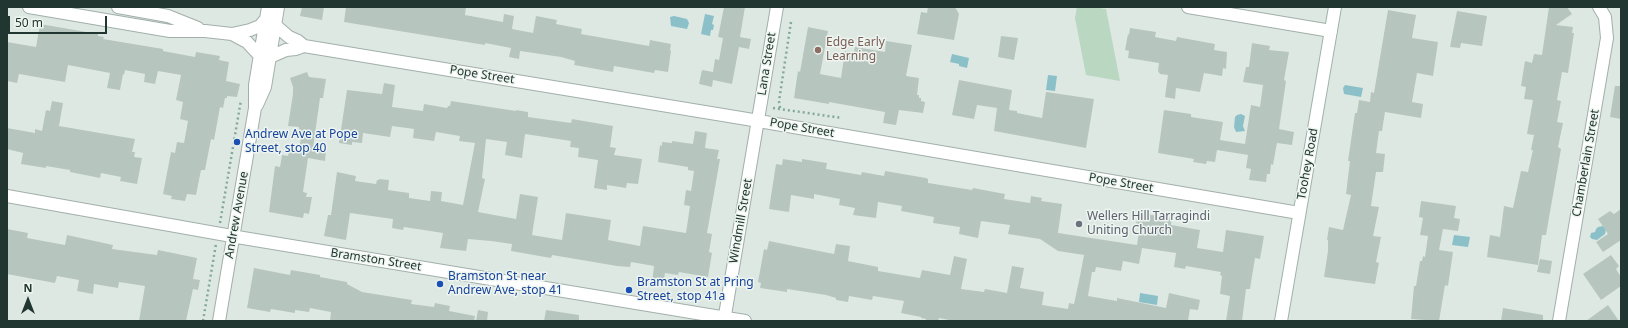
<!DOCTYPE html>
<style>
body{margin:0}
#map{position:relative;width:1628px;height:328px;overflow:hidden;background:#dee8e3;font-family:"Noto Sans",sans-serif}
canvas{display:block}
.frame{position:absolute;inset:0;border:8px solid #213630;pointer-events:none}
.north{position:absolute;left:8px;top:280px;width:40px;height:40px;-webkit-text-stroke:3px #eef5f1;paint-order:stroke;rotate:0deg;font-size:11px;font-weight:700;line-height:16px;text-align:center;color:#213630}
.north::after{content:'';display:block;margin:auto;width:14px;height:18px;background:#213630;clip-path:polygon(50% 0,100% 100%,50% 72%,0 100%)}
.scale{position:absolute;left:8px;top:16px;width:99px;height:18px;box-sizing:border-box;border:2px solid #213630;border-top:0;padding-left:5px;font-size:12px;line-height:14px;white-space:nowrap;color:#213630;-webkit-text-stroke:3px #eef5f1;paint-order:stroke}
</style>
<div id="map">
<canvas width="1628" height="328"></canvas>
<div class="frame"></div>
<div class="north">N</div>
<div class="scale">50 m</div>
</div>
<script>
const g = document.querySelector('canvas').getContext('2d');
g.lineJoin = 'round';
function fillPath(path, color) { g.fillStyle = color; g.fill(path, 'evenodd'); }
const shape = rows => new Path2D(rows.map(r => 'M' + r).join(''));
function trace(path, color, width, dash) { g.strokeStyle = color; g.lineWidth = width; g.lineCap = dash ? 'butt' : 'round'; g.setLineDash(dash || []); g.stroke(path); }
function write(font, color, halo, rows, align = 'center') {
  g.font = font + ' "Noto Sans",sans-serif'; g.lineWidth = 3; g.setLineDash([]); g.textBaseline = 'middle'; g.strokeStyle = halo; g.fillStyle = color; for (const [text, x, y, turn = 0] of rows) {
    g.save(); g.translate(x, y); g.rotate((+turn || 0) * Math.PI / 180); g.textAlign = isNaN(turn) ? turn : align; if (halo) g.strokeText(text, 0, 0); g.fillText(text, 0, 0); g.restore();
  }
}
fillPath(shape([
 [1077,7,1092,7,1106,9,1120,81,1086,75,1075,18]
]), '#b9d7c1');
fillPath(shape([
 [705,14,714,16,712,24,714,25,713,30,711,30,710,36,701,34],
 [674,16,687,19,689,23,687,29,671,26,670,17],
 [952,54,969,58,967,68,959,66,959,64,950,62],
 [1048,75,1057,76,1055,91,1046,90],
 [1345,85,1363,88,1361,97,1344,94,1343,88],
 [1241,114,1245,116,1243,126,1245,131,1236,132,1234,127,1235,117,1237,115],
 [1603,226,1606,229,1605,234,1597,240,1592,239,1590,237,1591,233,1595,232,1596,229,1598,227],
 [1454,235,1470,237,1468,247,1452,245],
 [1140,293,1158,296,1157,305,1139,302]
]), '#8bc0c8');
fillPath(shape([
 [302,7,324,7,322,20,300,16],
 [346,7,466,7,465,15,503,22,504,14,514,16,512,29,533,33,536,16,557,20,556,24,582,29,581,34,649,46,650,40,671,44,670,50,671,51,668,72,655,70,654,73,614,66,613,72,574,65,575,61,561,57,520,51,519,59,509,57,511,48,485,43,485,45,344,22],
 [724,7,745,7,740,37,751,39,749,49,739,47,732,84,713,80,712,87,699,84,702,70,713,72,715,59,719,60,723,38,718,37],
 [928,7,955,7,959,14,954,40,917,34,921,12,927,13],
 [1549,7,1567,7,1572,14,1556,25,1573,27,1572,33,1574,33,1568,73,1562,72,1557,100,1561,101,1557,122,1563,123,1558,147,1561,149,1546,235,1542,235,1538,265,1487,257,1490,235,1500,237,1504,206,1513,208,1521,171,1528,172,1533,150,1531,150,1534,135,1527,134,1533,100,1524,99,1526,87,1521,86,1525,61,1532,63,1534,54,1542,55],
 [1388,10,1416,15,1412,38,1438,42,1433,76,1417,73,1412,102,1423,104,1421,118,1385,112,1382,131,1379,131,1376,153,1385,154,1383,172,1376,172,1371,206,1379,207,1373,236,1381,237,1376,262,1379,263,1375,284,1324,277,1328,251,1328,240,1327,240,1329,227,1343,230,1351,195,1346,194,1350,161,1348,161,1355,113,1357,113,1359,100,1370,102,1371,92,1374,93],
 [1457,11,1487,16,1482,46,1461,43,1460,48,1450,47],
 [40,24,98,34,98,36,104,37,103,39,163,49,163,51,195,57,196,52,220,56,219,60,229,62,226,81,240,84,237,97,227,96,227,98,225,98,223,108,220,107,214,140,211,139,205,170,201,170,196,195,187,194,185,201,171,199,172,196,163,194,171,152,175,153,177,142,184,143,188,121,180,119,183,102,176,100,181,75,158,71,155,84,144,82,145,74,125,70,124,75,123,74,120,90,107,88,110,73,68,65,65,82,19,74,17,83,7,81,7,42,36,47],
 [808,27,828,31,820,74,841,78,845,51,854,52,855,47,885,52,886,41,912,45,906,76,919,78,917,95,919,95,919,98,921,98,921,101,925,102,923,113,899,110,896,125,883,123,885,112,829,102,829,104,794,98,798,71,800,72],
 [1130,28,1156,32,1155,37,1176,41,1177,37,1215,44,1214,50,1227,52,1226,69,1223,68,1222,76,1204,73,1200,92,1176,88,1175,99,1165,97,1168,75,1160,74,1158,71,1159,63,1128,58,1129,51,1125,50,1128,34,1129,35],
 [1001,36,1018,38,1014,60,998,57],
 [1252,43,1270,46,1269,50,1289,52,1284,80,1286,81,1279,129,1294,132,1292,145,1277,143,1273,165,1271,164,1270,174,1267,174,1266,182,1249,180,1251,169,1246,168,1248,155,1217,150,1215,162,1207,161,1206,164,1193,162,1194,159,1158,153,1164,110,1191,114,1191,117,1223,122,1220,140,1245,144,1251,105,1260,107,1263,85,1243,82,1246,67,1249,67],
 [307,72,309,77,326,79,323,98,320,98,313,148,326,150,325,161,308,158,303,192,307,193,306,197,312,197,309,214,304,213,303,218,269,212,275,166,280,167,282,155,288,156,289,150,299,151,302,131,299,130,299,127,288,126,293,94,293,87,290,78],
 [959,80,1012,90,1009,110,1017,111,1017,113,1042,118,1046,92,1094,99,1086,148,994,131,997,108,977,105,974,119,952,115],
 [384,83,395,85,392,107,423,111,424,104,447,108,448,106,450,106,451,101,516,111,516,110,528,112,528,117,571,123,572,119,613,126,610,147,616,148,614,155,642,159,638,184,627,183,626,188,607,185,607,190,594,188,598,160,578,157,579,148,570,147,571,141,525,134,522,158,505,155,507,142,486,139,482,178,485,179,478,212,516,219,520,194,538,197,532,235,562,240,566,213,611,220,608,240,640,246,643,226,686,233,690,206,684,205,686,190,691,191,694,171,688,170,688,167,658,162,660,145,662,146,662,142,672,143,672,141,693,144,695,131,707,133,705,148,719,150,717,159,720,159,707,233,712,234,709,252,712,253,708,277,679,272,678,275,665,273,663,285,652,283,654,266,631,262,630,267,617,266,552,255,551,258,511,251,512,244,491,241,468,239,466,251,440,248,443,233,404,227,403,230,392,228,393,219,350,213,346,240,324,236,328,215,331,215,337,172,356,176,355,181,376,184,377,180,379,180,379,179,389,180,388,190,409,193,409,198,430,201,431,191,442,192,441,201,463,205,475,143,459,141,460,136,436,132,434,141,413,138,414,129,392,126,390,137,363,133,362,143,352,142,352,145,339,143,347,90,382,94],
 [1615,86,1621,86,1621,119,1610,117],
 [52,101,63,103,59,126,135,139,132,152,135,152,134,157,142,158,137,184,120,181,121,177,101,173,100,178,70,172,70,170,46,166,46,168,21,164,23,153,7,149,7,128,35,133,35,129,42,131,46,110,50,111],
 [783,159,802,162,802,159,827,163,826,169,861,175,862,172,884,176,885,171,926,178,928,179,928,183,972,190,973,188,1005,194,1004,199,1030,203,1031,196,1042,198,1041,201,1062,204,1058,233,1137,245,1140,225,1136,225,1138,213,1172,218,1171,225,1200,230,1197,248,1223,252,1226,230,1264,236,1260,259,1255,258,1250,289,1246,289,1242,321,1226,321,1230,296,1220,294,1222,276,1220,275,1221,272,1186,266,1185,269,1174,267,1176,253,1142,248,1139,264,1123,261,1121,271,1096,267,1095,272,1092,272,1088,296,1117,301,1117,298,1166,308,1169,293,1200,300,1198,310,1190,309,1188,321,954,321,939,318,938,321,926,321,926,319,921,318,921,317,901,313,904,301,873,296,872,300,849,296,848,302,836,300,836,298,826,295,787,289,787,292,760,288,761,283,758,282,764,249,767,250,769,241,834,254,836,244,850,246,848,261,878,267,878,271,920,278,922,270,950,275,954,256,967,259,961,289,984,292,985,289,1007,293,1012,266,1024,268,1020,288,1044,292,1042,305,1068,309,1069,303,1074,304,1080,276,1084,255,1058,251,1040,239,1008,234,1010,225,981,221,978,238,959,234,960,227,933,223,934,217,901,211,902,206,878,202,876,218,853,215,855,208,839,205,840,199,814,194,814,199,791,195,789,212,769,209,776,164,782,165],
 [1421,201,1456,206,1454,218,1460,219,1458,231,1443,229,1439,250,1453,252,1448,286,1445,285,1439,321,1411,319,1414,286,1416,286,1420,261,1422,261,1423,256,1425,257,1428,236,1420,235,1423,218,1419,217],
 [1621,209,1621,240,1603,252,1596,242,1608,234,1598,219,1610,211,1614,214],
 [7,229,28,233,27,238,65,245,67,235,113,245,112,249,157,255,158,250,197,258,193,279,200,280,198,290,193,289,186,321,139,321,145,286,119,282,118,288,94,284,93,294,77,291,79,280,57,276,55,283,7,274],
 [1611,255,1619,266,1616,269,1621,277,1621,286,1601,300,1583,274],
 [1540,259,1552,261,1550,274,1537,272],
 [254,268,290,275,291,270,320,275,320,277,347,282,347,284,362,292,412,300,411,304,434,307,435,303,450,306,449,311,475,316,474,321,330,321,331,312,310,308,309,312,295,310,295,313,271,309,270,312,247,308],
 [1608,305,1619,321,1586,321],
 [1503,308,1543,315,1543,321,1501,321],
 [478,310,488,312,487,321,476,321],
 [546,310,579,315,579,321,544,321]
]), '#b7c5bf');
const minor = shape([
 [29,7,170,31,205,31,232,34,250,30,260,26,265,20],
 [118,7,168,16,198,28],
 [1188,7,1331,31],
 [275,25,289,37,298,41,304,46],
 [232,34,247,42,260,56],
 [270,57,286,50,296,49,304,46,741,118,1299,213],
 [257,105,265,87,278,7],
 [7,196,243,238,745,321],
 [219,321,255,108,255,85,268,7],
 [724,321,777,7],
 [1559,321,1607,38,1605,17,1599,7]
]);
const secondary = shape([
 [1281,321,1335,7]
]);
trace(minor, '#a2afaa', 14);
trace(secondary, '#9fb3ab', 14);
trace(shape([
 [773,108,842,118],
 [780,108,779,101,791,22],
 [220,223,241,100],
 [203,321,216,244]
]), '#82a89c', 2.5, [2, 3]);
trace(minor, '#fff', 12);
trace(secondary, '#fff', 12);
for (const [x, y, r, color] of [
 [818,50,4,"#8d6e63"],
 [237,142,4,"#1a4fb4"],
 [1079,224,4,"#6b7280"],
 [440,284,4,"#1a4fb4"],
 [629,290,4,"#1a4fb4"]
]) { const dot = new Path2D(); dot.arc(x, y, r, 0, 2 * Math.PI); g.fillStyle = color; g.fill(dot); trace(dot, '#eef5f1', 1.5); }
write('12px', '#785e54', '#eef5f1', [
 ["Edge Early",826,43],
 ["Learning",826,57]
], 'left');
write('12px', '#213630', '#eef5f1', [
 ["Lana Street",767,64,-81],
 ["Pope Street",482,75,9],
 ["Pope Street",802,128,10],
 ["Chamberlain Street",1586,163,-80],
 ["Toohey Road",1308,164,-80],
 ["Pope Street",1121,183,10],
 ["Andrew Avenue",237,215,-80],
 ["Windmill Street",741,221,-80],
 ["Bramston Street",376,260,9]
]);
write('12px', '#164399', '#eef5f1', [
 ["Andrew Ave at Pope",245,135],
 ["Street, stop 40",245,149],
 ["Bramston St near",448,277],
 ["Andrew Ave, stop 41",448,291],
 ["Bramston St at Pring",637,283],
 ["Street, stop 41a",637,297]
], 'left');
write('12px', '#5b616d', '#eef5f1', [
 ["Wellers Hill Tarragindi",1087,217],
 ["Uniting Church",1087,231]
], 'left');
</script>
